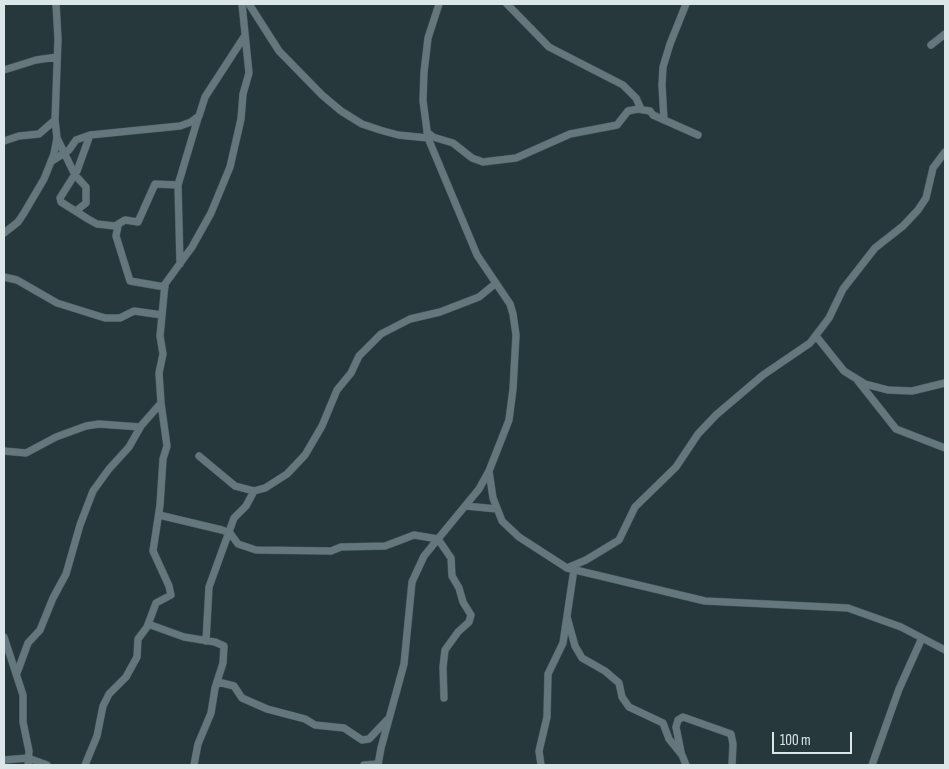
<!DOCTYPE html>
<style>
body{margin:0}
#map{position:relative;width:949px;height:769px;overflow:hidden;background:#27383c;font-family:"Sofia Sans Condensed",sans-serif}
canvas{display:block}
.frame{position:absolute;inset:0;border:5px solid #dbe6e9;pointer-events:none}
.scale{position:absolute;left:772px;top:732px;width:80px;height:22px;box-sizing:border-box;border:2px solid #dbe6e9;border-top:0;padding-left:6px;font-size:15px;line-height:18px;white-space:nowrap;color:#dbe6e9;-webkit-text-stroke:4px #27383c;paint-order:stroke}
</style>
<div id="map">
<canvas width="949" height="769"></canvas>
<div class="frame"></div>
<div class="scale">100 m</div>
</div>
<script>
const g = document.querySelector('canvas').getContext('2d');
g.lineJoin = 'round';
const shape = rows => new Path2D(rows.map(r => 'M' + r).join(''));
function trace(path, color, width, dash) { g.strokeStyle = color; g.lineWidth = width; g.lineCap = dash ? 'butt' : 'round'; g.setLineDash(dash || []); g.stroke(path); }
const minor = shape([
 [249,4,279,51,322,95,341,111,362,124,380,130,398,135,428,138],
 [507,4,549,47,623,85,636,98,641,109],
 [931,45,945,34],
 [4,70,36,60,57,57],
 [664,120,662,85,663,67,670,44,686,4],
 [427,132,433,137,453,143,472,158,483,162,516,158,570,134,617,125,628,111,638,109,650,111,653,115,698,135],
 [90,135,77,171,60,198,61,202,88,219,97,224,115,226,125,220,138,222,155,184,178,185],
 [57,138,75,175,86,187,86,203,76,211],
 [4,141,19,136,39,134,55,120],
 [52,161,69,150,76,140,90,135,180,126,191,122,199,116,205,97,244,37],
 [118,226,116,236,130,281,165,287],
 [4,233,18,222,24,213,44,179,54,154,57,138,55,120,58,39,56,4],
 [180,264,178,185,198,118],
 [4,277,17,280,57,303,105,318,120,318,134,311,162,315],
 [816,336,844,371,865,384,888,390,912,391,945,383],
 [858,381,896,429,945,448],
 [4,451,26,453,56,437,86,426,99,424,140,427,161,403,159,373,163,354,160,336,165,284,192,247,211,213,230,167,241,119,243,94,249,73,242,4],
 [199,456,235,486,254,491,265,488,287,474,305,455,322,426,337,390,351,373,359,356,381,334,410,319,440,312,479,297,496,283],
 [489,471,493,498,502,521,519,537,567,568,705,601,848,608,901,627,945,650],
 [466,506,497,509],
 [159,515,222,530,230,533,238,544,256,550,331,551,341,547,385,546,414,535,438,539,451,558,452,576,459,588,463,602,471,615,469,622,458,632,445,650,443,667,444,698],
 [567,568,586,560,619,540,635,507,676,467,698,434,716,415,763,375,810,343,829,318,843,289,875,248,903,226,918,210,926,198,933,168,945,152],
 [567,617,575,646,582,658,605,671,619,683,622,697,629,707,663,723,669,739,682,755,686,765],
 [148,624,184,637,215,642,224,646,223,663,215,688,211,713,198,744,194,765],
 [4,637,23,695,23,722,29,751,28,765],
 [206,641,209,587,234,518,246,506,254,491],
 [17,673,28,643,40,630,53,598,66,574,80,525,93,491,109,469,129,447,141,426],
 [218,682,234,686,242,698,267,709,305,719,315,725,344,728,362,740,369,739,388,719],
 [681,752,676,727,678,720,683,717,731,734,733,744,732,765],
 [4,760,28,758,47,765],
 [85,765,97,736,103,706,109,694,126,677,137,657,138,639,147,627,156,603,171,595,169,586,153,551,160,505,163,459,167,446,161,403],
 [364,765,378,764],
 [378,765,381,748,404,664,412,582,424,556,479,489,489,471,509,420,513,389,516,335,513,314,510,304,477,255,428,138,423,101,424,72,428,38,439,4],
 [541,765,539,751,547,717,548,674,563,643,574,569],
 [872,765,899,689,922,638]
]);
trace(minor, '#47575a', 8);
trace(minor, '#64777c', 7);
</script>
